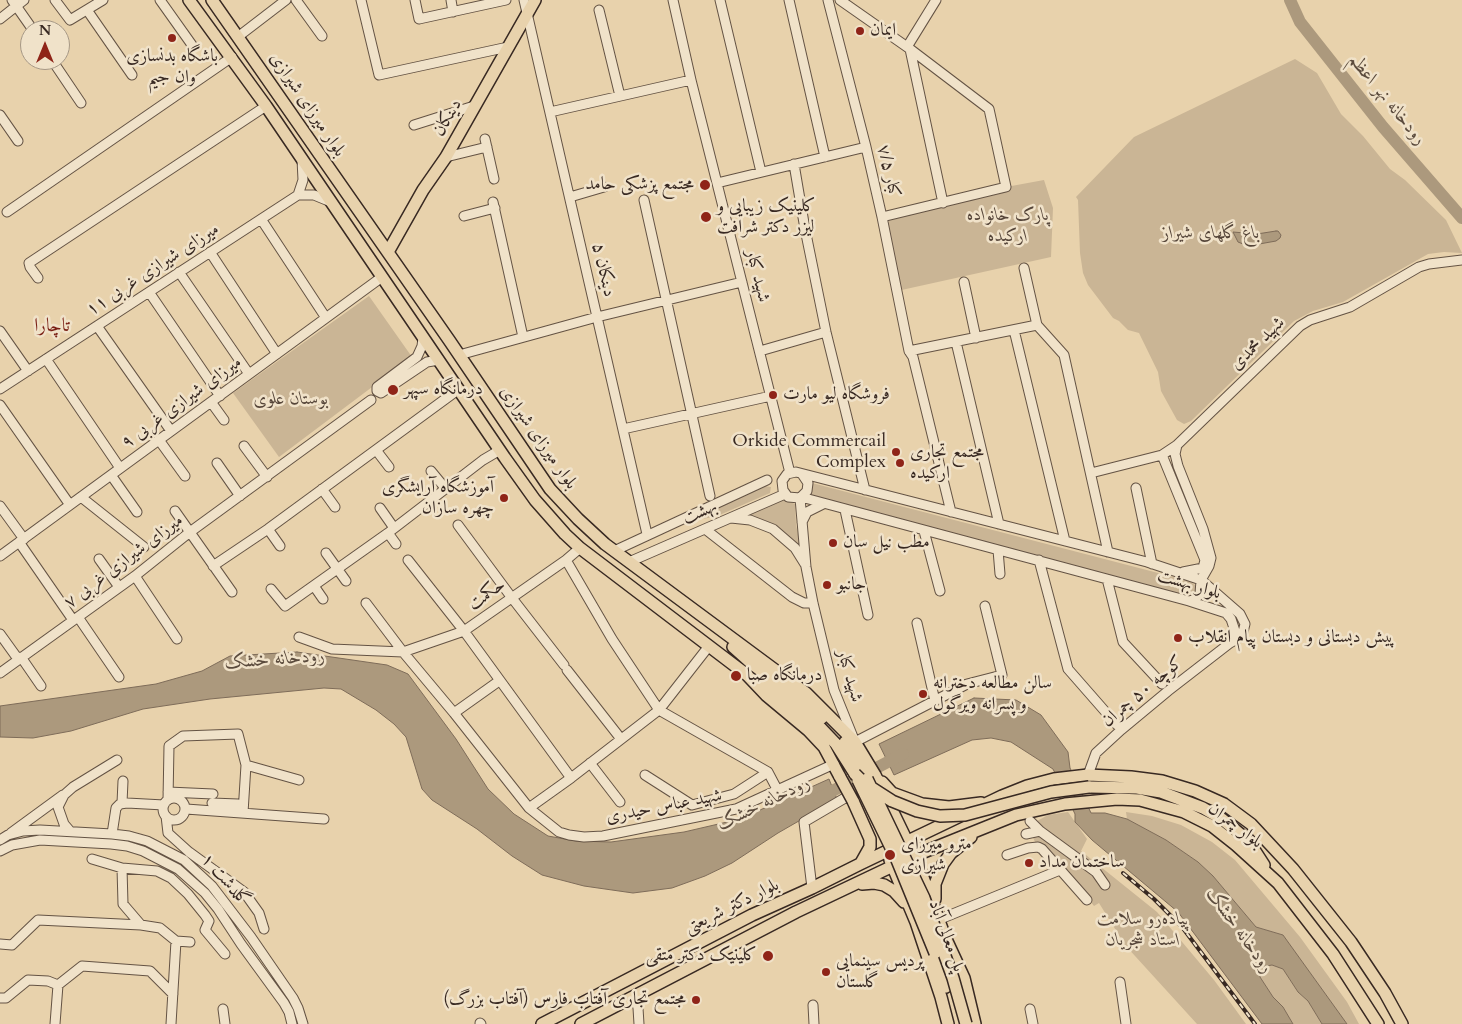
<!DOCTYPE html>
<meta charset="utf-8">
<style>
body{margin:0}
#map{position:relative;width:1462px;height:1024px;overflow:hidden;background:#e8d2ac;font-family:Cardo,serif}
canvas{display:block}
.north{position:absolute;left:20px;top:20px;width:50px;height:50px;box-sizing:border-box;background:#f0e2c9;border:1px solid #a69886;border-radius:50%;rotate:0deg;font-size:14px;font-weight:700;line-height:20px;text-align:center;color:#382922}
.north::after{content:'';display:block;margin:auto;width:18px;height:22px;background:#8f2418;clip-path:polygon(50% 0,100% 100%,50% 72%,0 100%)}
</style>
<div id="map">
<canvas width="1462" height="1024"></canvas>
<div class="north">N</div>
</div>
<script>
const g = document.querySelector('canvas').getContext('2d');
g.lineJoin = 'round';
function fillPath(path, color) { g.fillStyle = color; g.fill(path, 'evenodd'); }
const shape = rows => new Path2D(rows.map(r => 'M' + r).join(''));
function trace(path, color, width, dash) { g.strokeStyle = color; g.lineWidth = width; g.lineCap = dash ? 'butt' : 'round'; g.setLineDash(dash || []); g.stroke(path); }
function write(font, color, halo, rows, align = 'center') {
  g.font = font + ' Cardo,Amiri,serif'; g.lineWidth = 5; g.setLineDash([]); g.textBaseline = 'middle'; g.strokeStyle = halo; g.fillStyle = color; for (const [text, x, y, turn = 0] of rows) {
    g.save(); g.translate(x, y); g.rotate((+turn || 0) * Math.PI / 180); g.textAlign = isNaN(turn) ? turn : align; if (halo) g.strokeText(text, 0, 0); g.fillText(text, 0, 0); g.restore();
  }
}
fillPath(shape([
 [1295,59,1317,73,1341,114,1363,136,1390,169,1405,180,1446,220,1462,253,1444,252,1428,254,1343,302,1313,311,1294,321,1191,421,1184,424,1177,420,1161,391,1158,372,1139,333,1128,330,1119,321,1113,318,1088,285,1083,273,1080,253,1078,200,1076,197,1134,137],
 [1044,180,1053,208,1051,257,897,291,882,217,1006,187],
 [369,296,412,357,279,457,233,393],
 [812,483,1189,581,1195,585,1195,591,1194,594,1188,597,808,497,812,490],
 [764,486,771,487,770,493,715,517,701,519,698,517],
 [780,498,795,504,796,525,802,553,789,536,773,524,756,517,744,515],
 [1068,812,1087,839,1081,851,1157,912,1214,980,1246,1024,1197,1024,1125,945,1099,903,1094,906,1042,844,1035,842,1028,826,1048,815],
 [1126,812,1152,816,1181,825,1212,842,1235,860,1300,937,1347,1002,1359,1024,1347,1024,1283,935,1256,927,1213,876,1198,862,1166,840,1127,819],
 [1272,965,1283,969,1298,992,1308,1001,1322,1024,1293,1024,1283,1007,1273,997,1260,977,1260,970,1261,966]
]), '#cab595');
const water = shape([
 [1276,231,1278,231,1281,235,1280,238,1276,241,1248,246,1238,242,1233,232,1257,234,1276,231],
 [297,652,387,665,408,674,456,739,488,789,514,814,548,836,576,841,611,842,684,832,740,819,829,779,837,799,778,833,732,863,705,876,672,888,633,893,584,886,542,875,512,856,477,829,432,800,422,789,406,737,394,724,376,710,341,689,324,688,210,699,143,709,71,731,33,738,0,737,0,706,156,684,202,671,230,656,297,652],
 [974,698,1016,700,1041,715,1068,752,1070,768,1091,813,1105,813,1127,819,1166,840,1198,862,1213,876,1256,927,1283,935,1347,1024,1322,1024,1308,1001,1298,992,1283,969,1272,965,1261,967,1260,970,1260,977,1273,997,1283,1007,1293,1024,1262,1024,1178,912,1092,840,1075,822,1075,814,1053,769,1011,742,991,738,972,740,894,775,879,744,974,698]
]);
fillPath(water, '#ac997d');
trace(water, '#7e6c59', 1);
trace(shape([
 [1290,0,1300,22,1383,127,1462,218],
 [819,798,903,754]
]), '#ac997d', 12);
const minor = shape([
 [12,0,33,30],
 [55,0,70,20,103,0],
 [160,0,192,45],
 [296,0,322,36],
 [361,0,379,75,508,47],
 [415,0,419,19,506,0],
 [451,0,453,12],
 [524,0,647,534],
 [673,0,691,80,790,473],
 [720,0,761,172],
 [789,0,825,157],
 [828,0,866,147,882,217,909,351,913,357,951,512],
 [840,0,910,49,989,109,1006,187,882,217],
 [87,10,132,75],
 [599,10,620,96],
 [0,19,24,0],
 [239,36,286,0],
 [907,47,936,0],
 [910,49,943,203],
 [52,60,81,103],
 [550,112,691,80],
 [0,115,18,141],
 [414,125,474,106],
 [485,139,494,179],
 [446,157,487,147],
 [794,164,805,229,826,332,865,490],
 [717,183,866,147],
 [298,195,303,180,302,159],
 [570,197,604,187],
 [644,200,710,496],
 [493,202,523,337],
 [7,212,232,57],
 [464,216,495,208],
 [261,219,326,318],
 [210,252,277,354],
 [1024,268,1037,325,1064,355,1108,552],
 [179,272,249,374],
 [38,278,30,267,29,263,266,106],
 [964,282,976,338],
 [149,292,220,396],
 [97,326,171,431],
 [1014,330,1065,541],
 [0,331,28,371],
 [423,338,422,346,417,357,377,387,377,391,381,393,427,362,439,360],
 [956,342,999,524],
 [760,351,826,332],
 [909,351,1037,325],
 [459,355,597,317,742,282],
 [46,359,120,468],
 [0,389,298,195,314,195,331,202],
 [211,402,224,420],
 [0,405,70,505],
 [623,429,771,396],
 [159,440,185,476],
 [1177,445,1175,454,1178,466,1203,529,1211,558,1209,566,1201,580,1200,594,1194,600,1189,601],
 [244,446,267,477],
 [376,450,389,467],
 [1162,455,1205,560,1203,568,1183,572],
 [217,463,240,496],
 [431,471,445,488],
 [1091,473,1162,455,1177,445,1300,326,1310,320,1350,307,1419,267,1429,264,1462,260],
 [802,474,808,483,807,491,800,498,788,497,783,490,782,481,787,474,796,472,1147,562,1201,580,1240,614,1245,624,1243,632,1239,638,1230,643,1168,691,1121,730,1096,753,1088,775],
 [111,475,137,512],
 [1136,488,1152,564],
 [322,489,335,507],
 [81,497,144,547],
 [801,497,1189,601,1226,613,1231,619,1235,631,1230,643],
 [800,498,806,567,813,603,834,690,855,742,967,684,1002,675,985,606],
 [0,506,24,539],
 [380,508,394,528],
 [845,510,868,615],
 [175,511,232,592],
 [731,518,750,520,773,529,795,548,805,564],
 [802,522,807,512,823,504],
 [458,525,512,598,564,665],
 [268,529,280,546],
 [705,529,792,597,804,603,813,603],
 [924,531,940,591],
 [388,533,396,544],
 [19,542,73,620],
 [998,550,1000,574],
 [614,551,767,480],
 [326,553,346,581],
 [0,556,382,277],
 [99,559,119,587],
 [408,560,464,631,571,778],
 [566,560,612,639,659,710,768,772],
 [1039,560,1068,669,1117,725],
 [629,562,785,494],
 [213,566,268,529,459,389],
 [135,576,177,639],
 [1107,579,1123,642,1162,684],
 [314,586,323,599],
 [271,589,285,606,388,533,483,460,500,450],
 [366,603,403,652,454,713,529,808,559,832,569,835,584,837,603,836,736,809,834,764],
 [78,617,119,677],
 [917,623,935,701],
 [0,634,18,659],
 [299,637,332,649,403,652,464,631,566,560,580,548],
 [21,657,41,686],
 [567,670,621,739],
 [0,673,135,576,190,532,371,400],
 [454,713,499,681],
 [590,763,620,802],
 [768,772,778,791],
 [645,775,692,805,734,794,768,772],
 [168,792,213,794],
 '163 809a11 11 0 1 1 22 0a11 11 0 1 1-22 0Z',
 [168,800,169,746,183,736,238,734,246,765,299,780],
 [122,803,123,781],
 [212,803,238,804],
 [529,808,571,778,659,710,709,646],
 [186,809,324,819],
 [243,813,246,765],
 [166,816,168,833,189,852,244,892,259,913,264,929],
 [1030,821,1040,831],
 [70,831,64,824,58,807,64,795,73,787,117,760],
 [11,833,63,795],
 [112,834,116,808,120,804,127,803,164,805],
 [1026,834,1040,831,1096,872,1105,885],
 [0,840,8,835,23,831,40,830,112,834,129,836,147,841,184,860,212,886,251,937,293,998,298,1008,303,1024],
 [0,851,12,845,40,840,111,844,127,846,143,851,178,869,205,893,218,909,241,944,284,1003,289,1012,292,1024],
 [1007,855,1028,848,1038,847,1042,849,1087,900],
 [92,859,122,868,157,871,171,878,188,894,205,915,209,921,205,930,225,954],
 [122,868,123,904,141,925],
 [812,888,804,822,850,795],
 [938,920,1060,870],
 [176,941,190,942],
 [0,944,12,945,38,920,141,925,160,928,176,941,171,1024],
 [1120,982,1126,1024],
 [635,997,638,1008,639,1024],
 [0,998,6,998,28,980,48,981,58,985],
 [813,1005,814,1024],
 [223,1009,225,1024],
 [1030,1009,1033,1024],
 [480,1023,481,1024],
 [55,1024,58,985,82,966,150,971,173,994]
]);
const major = shape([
 [189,0,266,106,505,458,535,500,565,534,580,548,747,675,766,695,808,730,824,747,840,777],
 [212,0,449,340,550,489,578,519,605,544,806,693,855,742,875,775,918,864,945,937,964,978,975,1024],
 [388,252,423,190,446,157,535,0],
 [733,647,752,664,822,718],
 [762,684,790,701,816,723,836,744,855,774],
 [845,742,867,779],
 [882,782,892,793,922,804,949,807,981,803],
 [1089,787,1137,788,1161,792,1203,808,1222,819,1240,834,1253,848,1264,865],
 [853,801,870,839,870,847,861,863],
 [890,860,916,922,941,997,948,1024],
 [862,884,874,883,884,885,894,891,904,902],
 [935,899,935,884,943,864,951,853,971,837],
 [935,953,946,987],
 [542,1024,752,915,812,888,860,864,1002,796,1027,786,1054,779,1088,775,1131,777,1162,781,1195,791,1224,804,1251,824,1293,869,1351,942,1385,993,1402,1024],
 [581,1024,796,912,914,856,1016,815,1065,804,1117,799,1140,800,1184,812,1212,826,1236,845,1278,883,1333,954,1378,1024]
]);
trace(minor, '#645344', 11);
trace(major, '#382922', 14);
trace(minor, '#f0e2c9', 9);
trace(major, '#e8d2ac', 11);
const rail = shape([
 [1123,873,1154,899,1182,927,1255,1024]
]);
trace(rail, '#382922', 4);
trace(rail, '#f0e2c9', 2, [5.5]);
const majorBridge = shape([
 [855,774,864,783,892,801,917,811,940,816,965,815,1051,792,1089,787],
 [840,777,853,801],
 [867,779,924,898,953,978,966,1024],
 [858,780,897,860,935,953]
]);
trace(majorBridge, '#382922', 14, []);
trace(majorBridge, '#e8d2ac', 11);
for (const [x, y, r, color] of [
 [860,31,5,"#8f2418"],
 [172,38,5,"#8f2418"],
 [705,185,6,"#8f2418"],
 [706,217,6,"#8f2418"],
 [393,390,6,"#8f2418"],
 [773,395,5,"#8f2418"],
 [896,452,5,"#8f2418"],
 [900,463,5,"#8f2418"],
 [504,498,5,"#8f2418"],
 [833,543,5,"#8f2418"],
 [827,585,5,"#8f2418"],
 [1178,638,5,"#8f2418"],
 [736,676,6,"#8f2418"],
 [923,694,5,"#8f2418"],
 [890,855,6,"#8f2418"],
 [1029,863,5,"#8f2418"],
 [768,956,6,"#8f2418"],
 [826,972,5,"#8f2418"],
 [696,1000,5,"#8f2418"]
]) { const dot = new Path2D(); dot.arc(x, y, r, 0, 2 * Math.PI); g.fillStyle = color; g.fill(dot); trace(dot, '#f0e2c9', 2); }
write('18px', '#382922', '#f0e2c9', [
 ["ایمان",870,31],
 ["باشگاه بدنسازی",172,57,"center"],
 ["وان جیم",172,78,"center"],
 ["مجتمع پزشکی حامد",694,185,"right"],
 ["کلینیک زیبایی و",717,207],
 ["لیزر دکتر شرافت",717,228],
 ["درمانگاه سپهر",404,390],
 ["فروشگاه لیو مارت",783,395],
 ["Orkide Commercail",886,442,"right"],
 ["Complex",886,463,"right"],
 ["مجتمع تجاری",910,453],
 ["ارکیده",910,474],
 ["آموزشگاه آرایشگری",494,488,"right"],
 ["چهره سازان",494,509,"right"],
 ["مطب نیل سان",843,543],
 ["جانبو",837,585],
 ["پیش دبستانی و دبستان پیام انقلاب",1188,638],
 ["درمانگاه صبا",747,676],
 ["سالن مطالعه دخترانه",933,684],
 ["و پسرانه ویرگول",933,705],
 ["مترو میرزای",901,845],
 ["شیرازی",901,866],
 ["ساختمان مداد",1039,863],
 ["کلینیک دکتر متقی",757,956,"right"],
 ["پردیس سینمایی",836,962],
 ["گلستان",836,983],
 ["مجتمع تجاری آفتاب فارس (آفتاب بزرگ)",686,1000,"right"]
], 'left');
write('18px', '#382922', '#f0e2c9', [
 ["بلوار میرزای شیرازی",307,105,56],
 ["دینکان",448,118,-60],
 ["۷/۵ کبار",888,171,77],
 ["میرزای شیرازی غربی ۱۱",153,270,-33],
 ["۵ دینکان",603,270,77],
 ["شهید کبار",757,276,76],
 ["شهید محمدی",1258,344,-44],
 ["میرزای شیرازی غربی ۹",182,403,-36],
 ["بلوار میرزای شیرازی",538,438,55],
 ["بهشت",700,513,-24],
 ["۷ میرزای شیرازی غربی",124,562,-37],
 ["بلوار بهشت",1189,585,17],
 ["حکمت",487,595,-35],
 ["شهید کبار",849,676,74],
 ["کوچه ۵۰ چمران",1143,692,-40],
 ["شهید عباس حیدری",664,807,-11],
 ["بلوار چمران",1235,826,37],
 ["گلدشت ۱",225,880,48],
 ["بلوار دکتر شریعتی",732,907,-26],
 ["پل معالی آباد",946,936,70]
]);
write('italic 18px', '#554539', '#f0e2c9', [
 ["پارک خانواده",1008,216],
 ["ارکیده",1008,237],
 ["باغ گلهای شیراز",1211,234],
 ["بوستان علوی",291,400],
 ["پیاده‌رو سلامت",1143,920],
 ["استاد شجریان",1143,941]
]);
write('italic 19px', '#5b4b3d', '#f0e2c9', [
 ["رودخانه نهر اعظم",1387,100,51],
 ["رودخانه خشک",275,660,-4],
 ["رودخانه خشک",764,804,-26],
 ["رودخانه خشک",1239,931,54]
]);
write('19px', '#7a1f14', '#f0e2c9', [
 ["تاچارا",52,327]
]);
</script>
